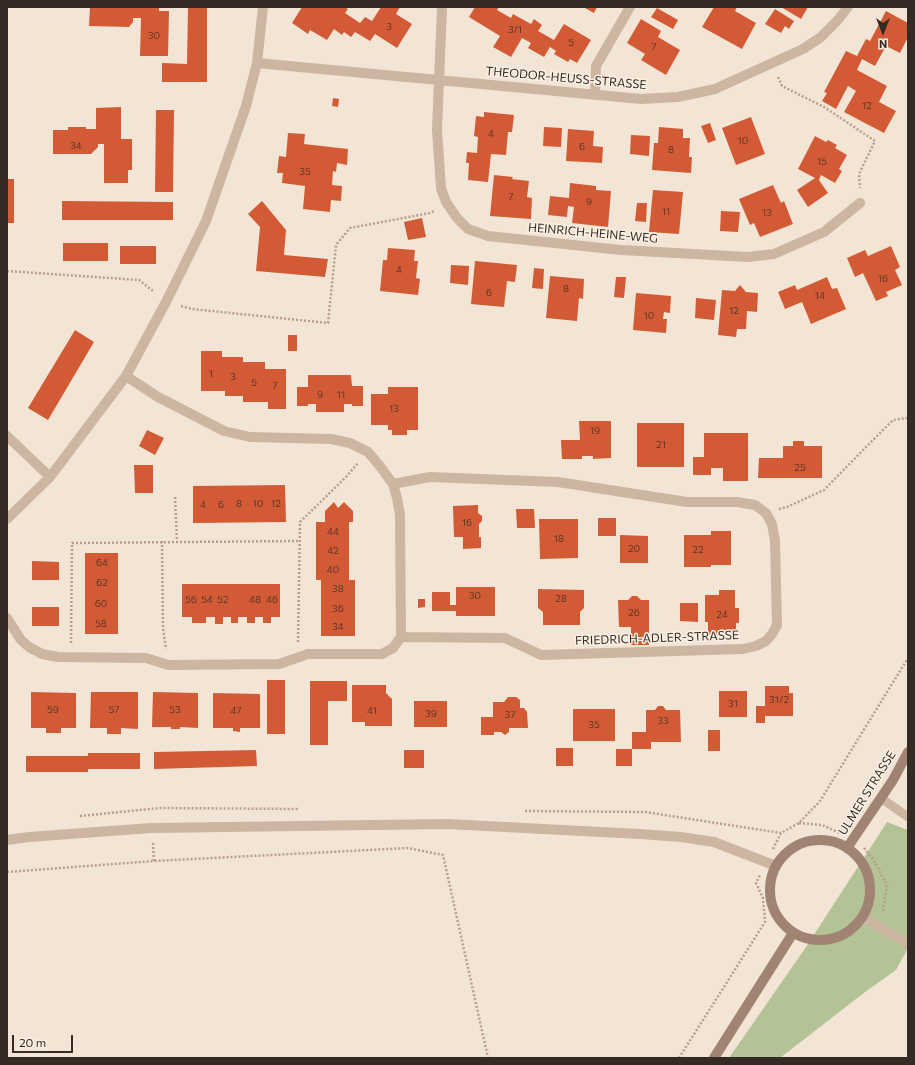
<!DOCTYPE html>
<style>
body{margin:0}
#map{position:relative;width:915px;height:1065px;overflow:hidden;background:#f3e5d6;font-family:Commissioner,sans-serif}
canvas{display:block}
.frame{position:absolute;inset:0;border:8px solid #362a25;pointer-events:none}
.north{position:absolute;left:863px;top:12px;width:40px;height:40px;-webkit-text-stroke:3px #fbf0e2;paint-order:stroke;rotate:180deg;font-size:11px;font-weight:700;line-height:16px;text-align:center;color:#362a25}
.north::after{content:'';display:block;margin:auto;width:14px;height:18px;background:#362a25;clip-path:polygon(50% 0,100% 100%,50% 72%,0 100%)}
.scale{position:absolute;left:12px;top:1035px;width:61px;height:18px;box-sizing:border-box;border:2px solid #362a25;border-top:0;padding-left:5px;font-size:12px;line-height:14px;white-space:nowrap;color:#362a25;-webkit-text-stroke:3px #fbf0e2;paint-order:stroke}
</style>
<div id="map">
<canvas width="915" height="1065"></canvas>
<div class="frame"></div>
<div class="north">N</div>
<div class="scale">20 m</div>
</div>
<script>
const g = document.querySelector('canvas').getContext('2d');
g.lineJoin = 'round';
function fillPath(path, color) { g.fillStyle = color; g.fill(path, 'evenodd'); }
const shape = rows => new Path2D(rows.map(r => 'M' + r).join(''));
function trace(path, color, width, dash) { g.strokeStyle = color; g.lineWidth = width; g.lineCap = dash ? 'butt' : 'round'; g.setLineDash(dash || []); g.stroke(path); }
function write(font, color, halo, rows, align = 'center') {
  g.font = font + ' Commissioner,sans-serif'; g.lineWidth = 3; g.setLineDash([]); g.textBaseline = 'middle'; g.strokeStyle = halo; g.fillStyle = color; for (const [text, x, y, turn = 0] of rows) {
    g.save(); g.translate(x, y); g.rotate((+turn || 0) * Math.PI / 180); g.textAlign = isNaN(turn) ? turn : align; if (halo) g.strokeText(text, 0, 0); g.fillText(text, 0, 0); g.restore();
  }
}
fillPath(shape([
 [887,822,908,830,908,948,896,970,865,992,780,1058,729,1058,806,947]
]), '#b4c395');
fillPath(shape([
 [90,7,159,7,159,11,169,11,168,56,140,56,141,18,133,18,133,22,129,27,89,26],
 [188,7,207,7,207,82,162,82,162,63,187,64],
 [302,7,344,7,348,9,345,13,360,23,365,17,372,21,381,7,400,7,396,14,412,24,397,48,375,34,370,41,355,32,351,37,344,32,342,35,334,29,327,40,310,30,308,34,292,23],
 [475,7,499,7,497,10,511,18,513,14,531,24,534,19,542,25,538,31,554,40,564,24,591,40,577,63,570,59,568,62,554,54,556,51,550,47,544,57,528,48,531,43,522,38,511,57,493,47,500,36,469,17],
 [583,7,597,7,594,13],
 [714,7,737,7,735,11,756,23,742,49,702,27],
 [781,7,808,7,801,19],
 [657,8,678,20,673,29,651,17],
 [775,9,794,21,789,29,785,26,781,33,765,24],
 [886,11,908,23,908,37,900,53,886,46,875,66,862,59,857,70,887,86,879,102,896,111,884,133,844,112,856,91,848,86,836,109,822,101,827,93,824,92,846,51,857,56,866,39,870,41],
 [641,19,661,31,658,37,680,50,666,75,641,60,645,54,627,43],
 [333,98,339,99,338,107,332,106],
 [121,107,121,139,132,139,132,170,128,170,128,183,104,183,104,144,98,144,98,147,91,154,53,154,53,130,68,130,68,127,86,127,86,129,96,129,96,108],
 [156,110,174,110,173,192,155,192],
 [484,112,514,115,512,132,508,132,506,155,491,154,488,182,468,180,469,163,466,163,467,152,477,153,478,137,474,136,476,116,484,117],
 [751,117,765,154,736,165,722,128],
 [710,123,716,140,708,143,701,126],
 [544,127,562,128,561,147,543,146],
 [659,127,683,129,683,138,690,138,689,157,692,157,691,173,652,170,654,143,658,143],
 [568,129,594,131,593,146,603,147,602,163,566,161],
 [288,133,305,134,304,144,348,149,347,165,337,163,336,172,333,171,332,185,342,186,341,201,331,200,330,212,303,209,305,186,282,183,283,173,277,173,279,156,286,157],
 [631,135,650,136,649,156,630,154],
 [815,136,826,142,828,140,837,145,835,148,847,155,839,169,842,171,835,183,821,175,819,180,828,193,808,207,797,190,815,178,798,169],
 [494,175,513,177,512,179,529,181,527,197,532,198,531,219,490,216],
 [7,179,14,179,14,223,7,223],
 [570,183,596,186,596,190,611,191,608,227,572,223,574,207,568,206,567,217,548,215,550,196,569,198],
 [773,185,781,203,784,201,793,224,760,237,754,223,750,225,739,199],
 [653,190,683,192,679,234,649,232],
 [62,201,173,202,173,220,62,220],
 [262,201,286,230,284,255,328,259,325,277,256,271,260,227,248,214],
 [637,203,647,203,646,222,635,221],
 [721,211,740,212,738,232,720,231],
 [422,218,426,237,408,240,404,222],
 [63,243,108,243,108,261,63,261],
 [120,246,156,246,156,264,120,264],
 [891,246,900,267,895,270,902,285,886,292,888,296,876,301,863,273,855,277,847,258,865,250,868,256],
 [388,248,415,250,414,261,418,261,416,278,420,279,418,295,380,291,383,260,387,260],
 [475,261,517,265,515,282,507,281,504,307,471,304],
 [451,265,469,266,468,285,450,283],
 [534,268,544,269,543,289,532,288],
 [550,276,584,279,583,299,579,298,577,321,546,318],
 [616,277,626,277,624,298,614,297],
 [827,277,832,289,837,288,846,309,811,324,802,302,785,309,778,292,795,285,797,290],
 [740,285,746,292,758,293,757,312,747,311,746,329,737,329,736,337,718,335,722,290,735,291],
 [636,293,671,296,670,313,664,312,663,319,667,319,666,333,633,330],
 [696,298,716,300,714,320,695,318],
 [75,330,94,342,48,420,28,408],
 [288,335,297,335,297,351,288,351],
 [201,351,222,351,222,357,243,357,243,362,265,362,265,369,286,369,286,409,268,409,268,402,243,402,243,396,225,396,225,391,201,391],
 [308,375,351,375,352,386,363,386,363,406,352,406,352,404,344,404,344,412,316,412,316,404,308,404,308,406,297,406,297,387,308,387],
 [388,387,418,387,418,430,407,430,407,435,392,435,392,430,388,430,388,425,371,425,371,394,388,394],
 [579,421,611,421,611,458,593,459,593,456,582,456,582,459,562,459,561,440,580,440],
 [637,423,684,423,684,467,637,467],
 [147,430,164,438,155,455,139,446],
 [704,433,748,433,748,481,723,481,723,468,711,468,711,475,693,475,693,457,704,457],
 [793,441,804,441,804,446,822,446,822,478,758,478,759,458,783,458,783,446,793,446],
 [134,465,153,465,153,493,135,493],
 [285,485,286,522,193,523,193,486],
 [334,502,338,508,344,502,353,511,353,522,349,522,349,580,355,580,355,636,321,636,321,580,316,580,316,522,325,522,325,511],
 [478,505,478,513,482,516,482,521,479,524,479,537,481,537,481,548,463,549,463,537,454,537,453,506],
 [516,509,534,509,535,528,517,528],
 [598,518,616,518,616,536,598,536],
 [539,519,578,519,578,558,540,559],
 [711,531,731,531,731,565,711,565,711,567,684,567,684,535,711,535],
 [620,535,648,536,648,563,620,563],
 [85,553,118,553,118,634,85,634],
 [32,561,59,562,59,580,32,580],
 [182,584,280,584,280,617,271,617,271,623,263,623,263,617,255,617,255,623,247,623,247,617,238,617,238,623,231,623,231,617,223,617,223,624,215,624,215,617,206,617,206,623,192,623,192,617,182,617],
 [456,587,495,587,495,616,456,616,456,611,432,611,432,592,450,592,450,605,456,605],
 [538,589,584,590,584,608,580,612,580,625,543,625,543,612,538,608],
 [719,590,735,590,735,608,739,608,739,623,736,623,736,635,726,635,723,640,718,635,708,635,708,622,705,622,705,595,719,595],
 [632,596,637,596,641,600,649,600,649,645,631,645,631,627,619,627,618,600,628,600],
 [418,599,425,599,425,607,418,608],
 [680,603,698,603,698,622,680,621],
 [32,607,59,607,59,626,32,626],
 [267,680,285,680,285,734,267,734],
 [310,681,347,681,347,701,328,701,328,745,310,745],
 [352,685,386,685,386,693,392,699,392,726,365,726,365,722,352,722],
 [765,686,789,686,789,693,793,693,793,716,765,716,765,723,756,723,756,706,765,706],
 [719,691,747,691,747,717,719,717],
 [31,692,76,693,76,728,61,728,61,733,46,733,46,728,31,728],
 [91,692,138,692,138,729,121,728,121,734,107,734,107,728,90,728],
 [153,692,198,693,198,728,180,727,180,729,171,729,171,727,152,727],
 [213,693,260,694,260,728,240,728,240,732,233,731,233,728,213,728],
 [508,697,516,697,520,700,520,708,524,708,527,712,528,728,509,728,509,732,505,735,501,732,494,732,494,735,481,735,481,717,493,717,493,702,504,702],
 [414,701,447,701,447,727,414,727],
 [658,706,663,706,666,710,680,710,681,742,651,742,651,749,632,749,632,732,646,732,646,710,655,710],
 [573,709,615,709,615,741,573,741],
 [708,730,720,730,720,751,708,751],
 [556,748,573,748,573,766,556,766],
 [616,749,632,749,632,766,616,766],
 [256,750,257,766,154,769,154,752],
 [404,750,424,750,424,768,404,768],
 [88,753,140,753,140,769,88,769,88,772,26,772,26,756,88,756]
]), '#d25b35');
trace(shape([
 [778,77,782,86,824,107,875,141,859,174,860,188],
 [7,271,139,280,154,292],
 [181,306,192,309,328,323,336,245,350,228,430,213,434,211],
 [175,497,177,541],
 [779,509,787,507,824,490,868,445,893,420,908,418],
 [162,541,163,628,166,649],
 [298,642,300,522,346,477,358,463],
 [71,643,72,543,299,541],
 [525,811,645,812,781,833],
 [80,816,160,808,298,809],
 [799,823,822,825,840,833],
 [153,843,154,861],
 [864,848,874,861,887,885,883,910,885,911],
 [773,849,781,833,799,823,820,801,908,658],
 [7,872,154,861,408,848,443,855,488,1058],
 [679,1058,765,922,763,898,756,883,760,875]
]), '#b89e8b', 2.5, [2, 2]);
trace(shape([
 [881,798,908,817]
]), '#ccb5a1', 9);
trace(shape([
 [442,7,437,130,441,188,446,202,457,218,468,229,488,236,621,250,748,257,774,254,824,232,860,203],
 [257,63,641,99,678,97,715,89,803,49,821,37,837,21,848,7],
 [595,95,596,66,630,7],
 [7,436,50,477],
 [393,484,397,498,400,515,401,637],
 [7,519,50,477,126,376,166,302,206,221,246,106,257,63,263,7],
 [7,618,21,640,29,647,42,654,58,657,146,658,168,665,279,664,308,654,382,654,393,648,401,637,505,638,541,655,743,649,756,646,766,641,772,634,777,625,775,541,772,524,766,513,755,505,737,502,687,502,558,482,430,477,393,484,379,465,368,452,350,443,331,439,250,437,224,431,158,397,126,376]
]), '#ccb5a1', 10);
trace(shape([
 [7,840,29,837,151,828,447,824,640,834,681,837,714,842,776,866],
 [862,917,908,944]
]), '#ccb5a1', 10);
trace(shape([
 '770 890a50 50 0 1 1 100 0a50 50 0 1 1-100 0Z',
 [847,848,893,780,908,752],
 [714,1058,793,933]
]), '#a08372', 10);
write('10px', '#5d3629', null, [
 ["3",389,27],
 ["3/1",515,30],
 ["30",154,36],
 ["5",571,43],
 ["7",654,47],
 ["12",867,106],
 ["4",491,134],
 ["10",743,141],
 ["34",76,146],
 ["6",582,147],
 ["8",671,150],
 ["15",822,162],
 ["35",305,172],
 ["7",511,197],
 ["9",589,202],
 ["11",666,212],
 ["13",767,213],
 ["4",399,270],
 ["16",883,279],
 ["8",566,289],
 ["6",489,293],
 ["14",820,296],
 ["12",734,311],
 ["10",649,316],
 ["1",211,374],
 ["3",233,377],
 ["5",254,383],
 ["7",275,386],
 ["9",320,395],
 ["11",341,395],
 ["13",394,409],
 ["19",595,431],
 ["21",661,445],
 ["25",800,468],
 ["8",239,504],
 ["10",258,504],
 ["12",276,504],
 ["4",203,505],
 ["6",221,505],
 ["16",467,523],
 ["44",333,532],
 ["18",559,539],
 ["20",634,549],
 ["22",698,550],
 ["42",333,551],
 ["64",102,563],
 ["40",333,570],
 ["62",102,583],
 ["38",338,589],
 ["30",475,596],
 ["28",561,599],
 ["56",191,600],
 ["54",207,600],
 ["52",223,600],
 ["48",255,600],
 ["46",272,600],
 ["60",101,604],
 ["36",338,609],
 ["26",634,613],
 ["24",722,615],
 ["58",101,624],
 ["34",338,627],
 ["31/2",779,700],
 ["31",733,704],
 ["59",53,710],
 ["57",114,710],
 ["53",175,710],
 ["47",236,711],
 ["41",372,711],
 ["39",431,714],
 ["37",510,715],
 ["33",663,721],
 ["35",594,725]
]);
write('12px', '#362a25', '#fbf0e2', [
 ["THEODOR-HEUSS-STRASSE",566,78,5],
 ["HEINRICH-HEINE-WEG",593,233,5],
 ["FRIEDRICH-ADLER-STRASSE",657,638,-2],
 ["ULMER STRASSE",867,793,-58]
]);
</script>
